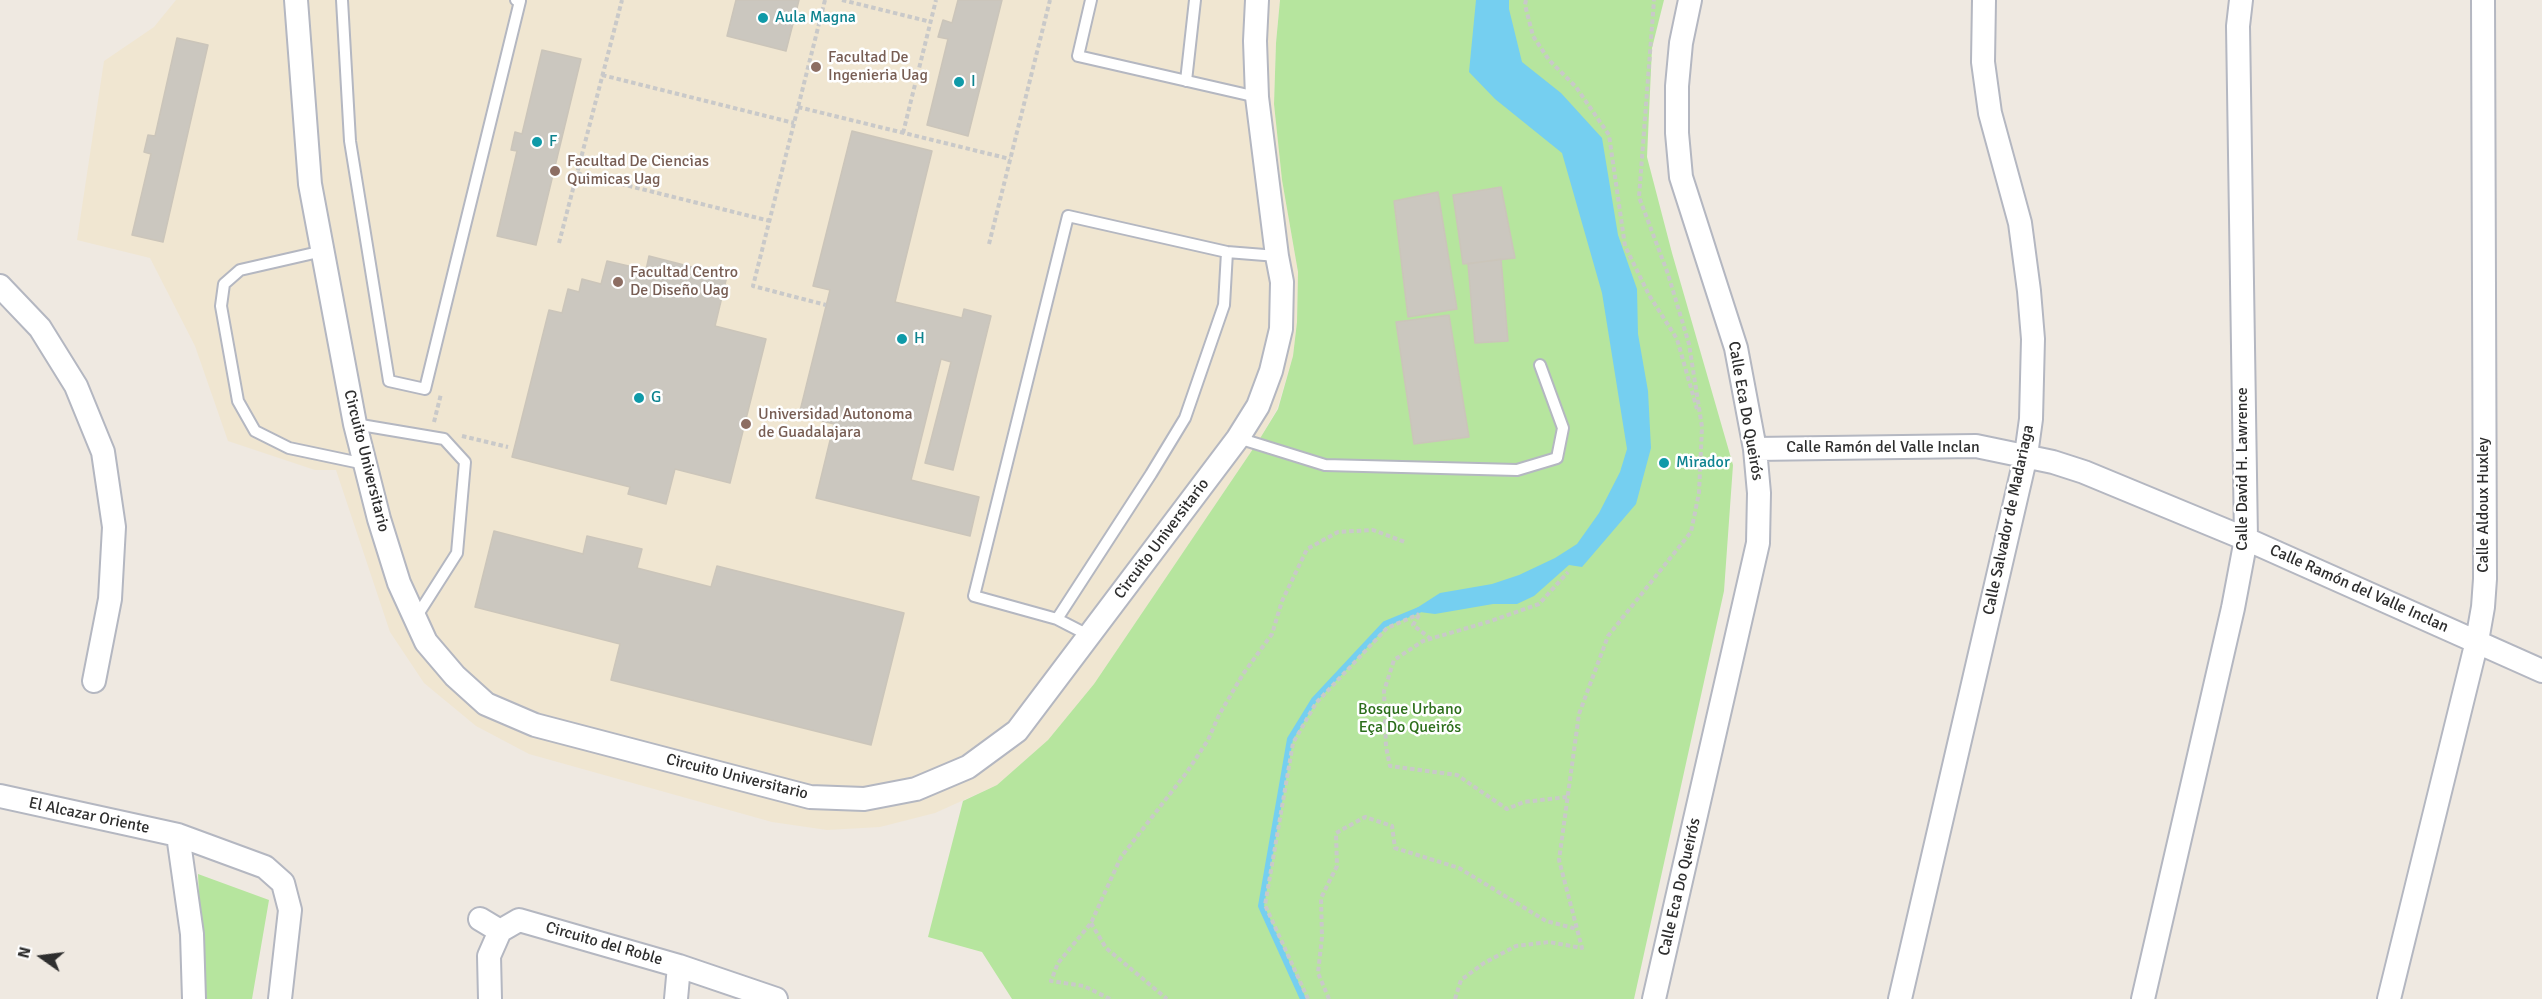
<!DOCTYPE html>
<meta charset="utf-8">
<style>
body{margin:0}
#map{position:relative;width:2542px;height:999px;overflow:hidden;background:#efe9e1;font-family:Signika,sans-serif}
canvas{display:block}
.north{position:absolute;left:12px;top:927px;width:60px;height:60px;-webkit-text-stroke:4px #fff;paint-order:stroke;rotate:284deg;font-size:16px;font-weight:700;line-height:24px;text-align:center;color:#2e2e2e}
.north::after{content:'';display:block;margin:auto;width:21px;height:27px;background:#2e2e2e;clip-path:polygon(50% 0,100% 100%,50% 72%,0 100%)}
</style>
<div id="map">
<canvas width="2542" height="999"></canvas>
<div class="north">N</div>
</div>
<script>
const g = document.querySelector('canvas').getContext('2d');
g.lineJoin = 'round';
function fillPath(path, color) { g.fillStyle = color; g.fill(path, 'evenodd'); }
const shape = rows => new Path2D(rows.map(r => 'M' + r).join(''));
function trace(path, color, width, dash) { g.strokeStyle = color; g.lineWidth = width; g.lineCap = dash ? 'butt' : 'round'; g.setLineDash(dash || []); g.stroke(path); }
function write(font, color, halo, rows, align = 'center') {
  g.font = font + ' Signika,sans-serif'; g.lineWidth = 5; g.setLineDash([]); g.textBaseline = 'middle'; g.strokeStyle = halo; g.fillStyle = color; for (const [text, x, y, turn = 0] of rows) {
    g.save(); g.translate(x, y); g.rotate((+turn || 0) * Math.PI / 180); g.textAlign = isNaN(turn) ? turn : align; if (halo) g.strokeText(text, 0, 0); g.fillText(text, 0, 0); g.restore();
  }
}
fillPath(shape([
 [176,0,1280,0,1276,43,1274,104,1282,180,1298,272,1297,322,1293,356,1277,409,1259,440,1094,684,1048,740,997,785,935,813,880,827,827,830,772,822,529,754,476,726,424,683,390,632,336,470,315,470,228,441,195,346,150,258,77,240,104,61,154,27]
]), '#f0e6d1');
fillPath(shape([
 [1280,0,1664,0,1652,48,1647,157,1672,253,1733,465,1724,591,1634,999,1012,999,982,952,928,937,963,801,997,785,1048,740,1094,684,1259,440,1278,409,1293,356,1297,322,1298,272,1282,180,1274,104,1276,43],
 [198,874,269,900,252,999,201,999,202,967]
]), '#b6e59e');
fillPath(shape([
 [1476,0,1509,0,1509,9,1522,62,1561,93,1602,138,1618,235,1637,289,1638,334,1648,391,1651,448,1636,504,1582,567,1569,565,1534,596,1517,604,1493,604,1435,614,1412,611,1440,593,1492,584,1519,575,1555,558,1577,544,1599,513,1620,472,1627,449,1602,293,1562,153,1495,99,1469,72]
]), '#75cff0');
trace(shape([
 [1303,999,1261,906,1290,739,1314,700,1385,624,1419,610]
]), '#75cff0', 6);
const building = shape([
 [736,0,799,0,786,51,727,36,736,0],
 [958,0,1002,0,968,136,927,125,948,39,938,37,943,20,952,23,958,0],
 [177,38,208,45,163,242,132,235,151,154,144,152,148,135,155,136,177,38],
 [542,50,581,59,536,245,497,236,517,151,511,150,515,132,522,134,542,50],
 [852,131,932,151,895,302,962,318,964,309,991,316,953,470,925,463,951,362,941,359,911,480,979,497,970,536,816,498,834,424,799,415,830,290,813,286,852,131],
 [1501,187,1515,258,1463,264,1453,195,1501,187],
 [1438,192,1457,309,1408,317,1394,201,1438,192],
 [649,256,727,276,715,326,766,339,730,483,675,469,666,504,628,494,630,487,512,457,549,310,562,313,568,289,579,292,582,279,601,284,607,261,646,270,649,256],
 [1501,259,1508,341,1475,343,1468,264,1501,259],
 [1449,315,1469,437,1414,444,1396,322,1449,315],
 [494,531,583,554,587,536,642,549,637,568,711,587,717,566,904,613,871,745,611,680,620,644,475,607,494,531]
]);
fillPath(building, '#cbc7bf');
trace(building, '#cbc5ba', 1.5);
const service = shape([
 [342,0,350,141,389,381,425,389,520,1,516,0],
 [1091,0,1078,56,1257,97],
 [1186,81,1195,0],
 [323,251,240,270,224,284,221,306,238,401,255,431,289,448,365,464],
 [1227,252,1224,305,1185,418,1151,474,1057,619,974,596,1068,216,1227,252,1277,256],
 [355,424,444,439,465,462,457,553,415,619],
 [1238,438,1325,465,1517,470,1557,458,1563,428,1540,365],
 [1057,619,1090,636]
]);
const minor = shape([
 [296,0,310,184,355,424,379,519,399,583,426,642,455,676,486,704,535,725,810,797,864,799,916,789,968,767,1017,731,1238,438,1258,406,1271,371,1281,329,1282,282,1277,256,1257,97,1255,41,1257,0],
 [0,286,40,328,76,386,103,452,114,527,110,599,94,681],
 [1755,449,1976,446,2053,462,2084,472,2246,539,2542,671],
 [0,796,178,835,265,867,283,883,290,910,280,999],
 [178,835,192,934,194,999],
 [480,919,500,931],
 [490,999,489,956,500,931,519,920,679,966,776,999],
 [676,999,679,966],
 [1654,999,1758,543,1759,493,1755,449,1736,348,1681,177,1677,133,1677,86,1681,43,1690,0],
 [1900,999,2026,455,2031,419,2033,339,2029,291,2020,223,1990,113,1983,62,1984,0],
 [2143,999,2233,608,2246,539,2238,26,2241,0],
 [2389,999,2477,641,2483,607,2485,579,2483,0]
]);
trace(service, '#b4b7c1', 14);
trace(minor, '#b4b7c1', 26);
trace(shape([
 [825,0,753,286,826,305],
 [842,0,931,22],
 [1526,0,1525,5,1533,36,1549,60,1576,87,1609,135,1625,246,1649,295,1677,339,1697,409],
 [602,75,794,123],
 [798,107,1010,159],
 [903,133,936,0],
 [577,173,770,221],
 [559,243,622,0],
 [989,244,1050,0],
 [434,422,441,394],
 [462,436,508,447],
 [1419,615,1413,625,1431,639],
 [1567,797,1524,802,1507,809,1457,775,1390,766,1386,747,1384,691,1394,660,1423,641,1491,621,1539,604,1568,572],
 [1091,923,1106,948,1167,999],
 [1110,999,1084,986,1051,981,1058,963,1091,923,1121,857,1187,772,1208,740,1219,715,1243,674,1272,634,1282,601,1307,549,1338,532,1373,530,1405,542],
 [1308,999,1265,905,1293,743,1316,703,1387,628,1419,614],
 [1329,999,1318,973,1322,937,1321,898,1337,866,1336,833,1365,817,1392,826,1395,848,1459,868,1546,921,1577,929],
 [1455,999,1461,980,1484,963,1516,946,1549,942,1582,948,1559,860,1579,714,1608,636,1691,532,1699,493,1702,427,1689,344,1668,274,1639,197,1654,0]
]), '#c9c9c9', 4, [4.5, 3]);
trace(service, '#fff', 10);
trace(minor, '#fff', 22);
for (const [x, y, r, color] of [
 [763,18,6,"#0f9aa8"],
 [816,67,6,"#8d6e63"],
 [959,82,6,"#0f9aa8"],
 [537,142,6,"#0f9aa8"],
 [555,171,6,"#8d6e63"],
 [618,282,6,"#8d6e63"],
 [902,339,6,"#0f9aa8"],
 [639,398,6,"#0f9aa8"],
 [746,424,6,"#8d6e63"],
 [1664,463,6,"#0f9aa8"]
]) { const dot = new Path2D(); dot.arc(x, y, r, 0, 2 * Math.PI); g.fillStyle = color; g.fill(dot); trace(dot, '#fff', 2); }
write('16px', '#0d838f', '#fff', [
 ["Aula Magna",775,18],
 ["I",971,82],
 ["F",549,142],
 ["H",914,339],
 ["G",651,398],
 ["Mirador",1676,463]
], 'left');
write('16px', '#785e54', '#fff', [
 ["Facultad De",828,58],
 ["Ingenieria Uag",828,76],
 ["Facultad De Ciencias",567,162],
 ["Quimicas Uag",567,180],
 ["Facultad Centro",630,273],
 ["De Diseño Uag",630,291],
 ["Universidad Autonoma",758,415],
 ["de Guadalajara",758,433]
], 'left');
write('16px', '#2e2e2e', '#fff', [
 ["Calle Eca Do Queirós",1745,411,80],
 ["Calle Ramón del Valle Inclan",1883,448],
 ["Circuito Universitario",366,461,76],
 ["Calle David H. Lawrence",2243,469,-90],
 ["Calle Aldoux Huxley",2484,505,-90],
 ["Calle Salvador de Madariaga",2009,520,-78],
 ["Circuito Universitario",1162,539,-53],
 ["Calle Ramón del Valle Inclan",2359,589,24],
 ["Circuito Universitario",737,777,14],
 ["El Alcazar Oriente",89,816,12],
 ["Calle Eca Do Queirós",1680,887,-77],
 ["Circuito del Roble",604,944,16]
]);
write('16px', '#2c6e1b', '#fff', [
 ["Bosque Urbano",1410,710],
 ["Eça Do Queirós",1410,728]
]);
</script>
